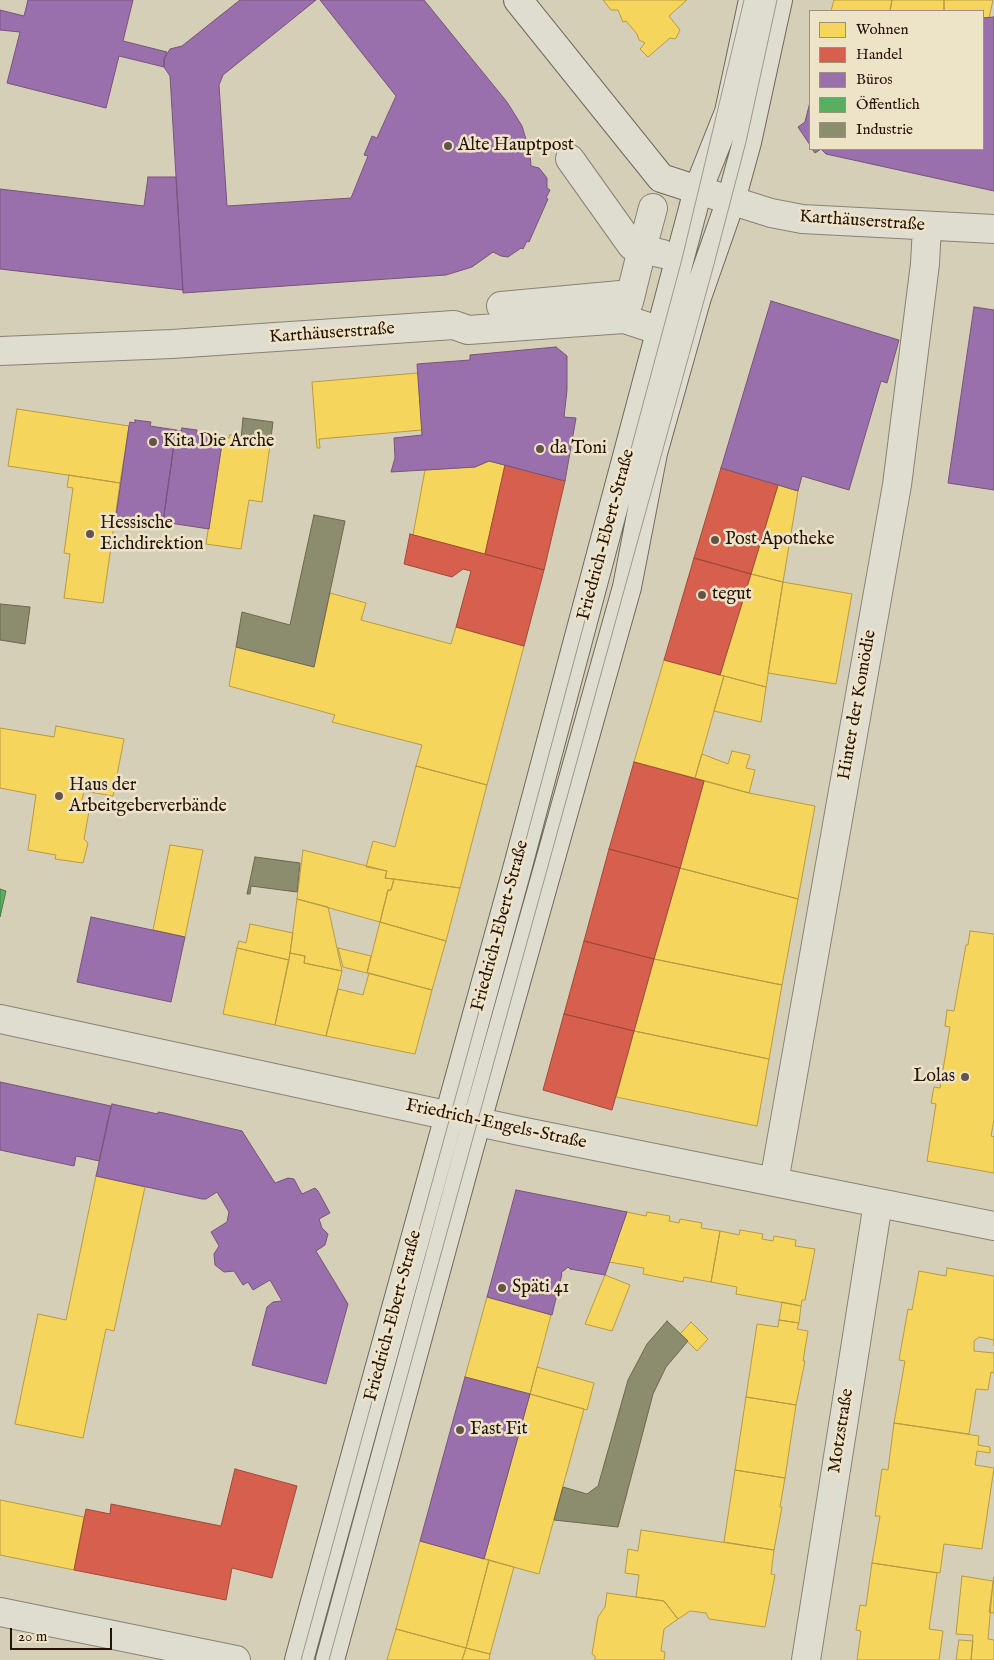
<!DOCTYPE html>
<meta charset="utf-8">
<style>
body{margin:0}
#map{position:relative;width:994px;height:1660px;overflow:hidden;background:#d6cfb7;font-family:"IM FELL English",serif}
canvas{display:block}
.legend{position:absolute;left:809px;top:10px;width:175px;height:140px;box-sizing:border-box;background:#ede4c8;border:1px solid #9e907b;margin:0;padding:6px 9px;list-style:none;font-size:15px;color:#271207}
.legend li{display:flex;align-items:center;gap:10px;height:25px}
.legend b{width:25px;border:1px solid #9e907b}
.scale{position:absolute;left:10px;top:1628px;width:102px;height:22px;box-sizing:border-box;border:2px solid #271207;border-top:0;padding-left:6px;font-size:15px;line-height:18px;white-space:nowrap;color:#271207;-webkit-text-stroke:4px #ede4c8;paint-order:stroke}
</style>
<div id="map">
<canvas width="994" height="1660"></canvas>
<ul class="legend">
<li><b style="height:14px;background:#f6d55c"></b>Wohnen</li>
<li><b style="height:14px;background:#d6604d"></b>Handel</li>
<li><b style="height:14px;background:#9970ab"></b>Büros</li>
<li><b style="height:14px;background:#5aae61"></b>Öffentlich</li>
<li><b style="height:14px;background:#8c8c6e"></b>Industrie</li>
</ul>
<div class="scale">20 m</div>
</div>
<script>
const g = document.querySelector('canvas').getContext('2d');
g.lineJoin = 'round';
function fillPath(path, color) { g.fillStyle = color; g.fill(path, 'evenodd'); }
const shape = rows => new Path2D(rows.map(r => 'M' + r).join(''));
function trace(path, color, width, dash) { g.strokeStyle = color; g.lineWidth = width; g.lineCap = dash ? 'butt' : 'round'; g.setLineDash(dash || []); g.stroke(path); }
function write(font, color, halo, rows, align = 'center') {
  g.font = font + ' "IM FELL English",serif'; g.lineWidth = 5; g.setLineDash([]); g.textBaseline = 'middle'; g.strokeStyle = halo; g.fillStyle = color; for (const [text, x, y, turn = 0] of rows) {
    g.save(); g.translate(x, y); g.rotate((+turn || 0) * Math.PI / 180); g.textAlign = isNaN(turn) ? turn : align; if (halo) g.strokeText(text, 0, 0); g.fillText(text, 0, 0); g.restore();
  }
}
const homes = shape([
 [603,0,687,0,669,16,680,30,677,36,675,39,670,38,648,57,640,49,645,43,639,40,637,34,626,21,623,22,618,10,611,10,603,0],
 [834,0,892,0,890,11,831,11,834,0],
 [892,0,944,0,944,11,890,11,892,0],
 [944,0,993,0,989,18,983,18,983,11,944,11,944,0],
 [418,373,422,430,319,439,320,448,317,448,312,382,418,373],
 [17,409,129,426,120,483,8,466,17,409],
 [230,435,242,437,241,440,270,445,262,502,249,500,241,549,206,544,223,437,229,438,230,435],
 [489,461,505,465,485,554,413,535,425,470,475,467,489,461],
 [69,475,120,483,103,603,64,598,70,554,64,553,73,488,67,487,69,475],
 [778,485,798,491,783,582,751,574,778,485],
 [751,574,783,582,766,687,720,675,751,574],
 [783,582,852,594,836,684,768,673,783,582],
 [330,593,366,603,361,620,451,644,456,627,524,646,487,785,416,766,422,745,332,722,335,715,229,686,236,647,314,667,330,593],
 [664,660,724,676,695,778,634,762,664,660],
 [724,676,766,687,761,722,714,711,724,676],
 [56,726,124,739,113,796,84,791,81,804,90,806,84,839,88,843,83,863,55,859,56,855,28,850,36,795,0,788,0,728,54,737,56,726],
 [732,751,750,755,746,768,755,770,749,793,695,778,702,754,728,764,732,751],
 [416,766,487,785,460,888,385,878,387,871,366,867,373,841,395,847,416,766],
 [704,781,749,793,815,806,798,899,680,868,704,781],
 [170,845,203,850,185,937,153,930,170,845],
 [303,850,387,871,385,878,394,879,391,890,388,890,380,922,297,899,303,850],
 [680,868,798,899,782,985,654,959,680,868],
 [394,879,460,888,446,941,380,922,388,890,391,890,394,879],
 [297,899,328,907,342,971,304,963,305,956,290,953,297,899],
 [380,922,446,941,432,990,367,973,380,922],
 [250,924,293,933,289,960,237,948,239,941,246,943,250,924],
 [970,931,994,934,994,1120,991,1136,994,1137,994,1173,927,1161,936,1104,931,1103,934,1087,940,1088,950,1027,945,1026,947,1010,954,1011,966,945,968,945,970,931],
 [237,948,289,960,275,1025,223,1014,237,948],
 [338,948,371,956,367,973,343,967,338,948],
 [290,953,305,956,304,963,342,971,326,1036,275,1025,290,953],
 [654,959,782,985,769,1059,634,1031,654,959],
 [369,973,432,990,415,1054,326,1036,338,989,363,995,369,973],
 [634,1031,769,1059,757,1126,616,1097,634,1031],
 [96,1176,145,1187,114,1331,106,1329,83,1438,15,1424,38,1314,66,1320,96,1176],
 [627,1212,646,1216,647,1212,670,1216,669,1221,679,1223,680,1219,702,1223,701,1228,720,1231,711,1282,684,1277,683,1282,643,1274,644,1268,609,1262,627,1212],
 [740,1230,763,1234,762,1239,773,1241,774,1236,796,1240,795,1246,815,1249,805,1300,802,1300,801,1306,736,1294,737,1287,711,1282,720,1231,739,1235,740,1230],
 [947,1268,994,1276,994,1346,994,1340,979,1337,974,1341,974,1351,994,1353,994,1373,991,1372,988,1390,976,1389,969,1434,894,1423,905,1361,899,1360,908,1309,912,1310,919,1271,946,1276,947,1268],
 [605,1275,630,1285,612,1331,585,1324,605,1275],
 [487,1297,551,1315,530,1394,465,1377,487,1297],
 [782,1302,801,1306,799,1323,779,1320,782,1302],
 [779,1320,799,1323,797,1329,808,1331,803,1361,805,1361,796,1405,746,1397,757,1324,778,1327,779,1320],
 [691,1322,708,1339,697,1351,680,1334,691,1322],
 [537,1367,594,1383,587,1410,530,1394,537,1367],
 [530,1394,584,1409,539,1574,484,1559,530,1394],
 [746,1397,796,1405,785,1478,735,1470,746,1397],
 [894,1423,979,1436,978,1445,990,1447,990,1453,977,1451,975,1465,994,1468,982,1549,944,1544,940,1573,872,1563,880,1516,875,1516,882,1469,888,1470,894,1423],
 [735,1470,785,1478,780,1507,782,1507,774,1550,724,1542,735,1470],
 [0,1500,84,1517,74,1570,0,1555,0,1500],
 [641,1530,774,1550,771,1574,775,1575,765,1627,709,1619,706,1613,690,1611,678,1619,664,1601,636,1597,639,1575,625,1573,628,1549,638,1551,641,1530],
 [420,1541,489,1560,466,1648,396,1629,420,1541],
 [489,1560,514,1567,490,1654,466,1648,489,1560],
 [872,1563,937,1573,929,1629,943,1631,939,1660,857,1660,861,1631,856,1630,860,1605,866,1606,872,1563],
 [962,1576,993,1581,988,1639,994,1640,994,1660,971,1660,973,1635,956,1634,962,1576],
 [994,1577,994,1613,989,1612,994,1577],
 [607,1593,664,1601,678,1619,664,1629,661,1651,665,1652,664,1660,595,1660,595,1656,592,1654,598,1617,605,1607,607,1593],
 [396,1629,466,1648,462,1660,387,1660,396,1629],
 [959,1640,973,1641,971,1660,956,1660,959,1640],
 [466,1648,490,1654,489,1660,462,1660,466,1648]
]);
fillPath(homes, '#f6d55c');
trace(homes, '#b89a42', 1);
const shops = shape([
 [505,465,565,481,544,570,485,554,505,465],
 [721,468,778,485,751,574,694,558,721,468],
 [410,534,544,570,524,646,456,627,471,571,463,569,452,577,404,564,410,534],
 [694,558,751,574,720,675,664,660,694,558],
 [634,762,704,781,680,868,609,849,634,762],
 [609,849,680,868,654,959,584,941,609,849],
 [584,941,654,959,634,1031,564,1014,584,941],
 [564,1014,634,1031,612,1110,543,1090,564,1014],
 [235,1469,297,1486,272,1578,232,1568,226,1600,74,1570,86,1509,110,1514,111,1504,221,1526,235,1469]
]);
fillPath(shops, '#d6604d');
trace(shops, '#a24938', 1);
const offices = shape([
 [28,0,133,0,123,41,167,52,164,59,164,67,119,56,106,108,7,83,20,32,0,30,0,10,24,16,28,0],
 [240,0,316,0,223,75,219,85,227,206,351,198,368,156,364,155,372,136,377,138,396,96,320,0,424,0,507,102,522,126,530,153,531,166,539,168,547,178,547,188,550,190,546,198,548,199,529,242,527,241,523,249,521,248,508,257,501,256,493,252,472,267,446,275,183,293,170,76,164,67,164,59,170,49,182,46,240,0],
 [994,17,994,191,826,154,821,149,815,153,812,149,983,149,983,18,994,17],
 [810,102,810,145,798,127,805,122,810,102],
 [148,177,176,177,183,290,0,269,0,189,144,206,148,177],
 [771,301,899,340,887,383,881,381,849,490,802,476,798,491,721,468,771,301],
 [974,307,994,310,994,490,948,483,974,307],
 [556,347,567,356,567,390,564,417,576,418,565,481,489,461,475,467,391,472,395,458,394,438,422,435,417,364,470,360,470,355,556,347],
 [135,420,151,422,150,426,176,430,163,522,116,516,129,426,130,422,135,423,135,420],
 [182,428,197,430,197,433,223,437,209,529,163,522,176,430,181,431,182,428],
 [91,917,185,937,171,1002,77,982,91,917],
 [0,1082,111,1106,99,1161,76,1156,74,1166,0,1150,0,1082],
 [112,1104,158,1114,158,1112,164,1113,242,1131,275,1183,288,1178,294,1179,302,1194,315,1188,318,1191,330,1213,319,1219,322,1228,328,1234,325,1245,316,1251,348,1304,326,1384,252,1365,267,1307,273,1302,282,1301,270,1280,253,1290,248,1282,243,1285,234,1271,224,1272,215,1265,214,1254,219,1246,211,1232,227,1222,229,1212,217,1192,206,1199,202,1199,96,1176,112,1104],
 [516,1190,627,1212,605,1275,570,1269,568,1267,561,1273,562,1274,552,1315,487,1297,516,1190],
 [465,1377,530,1394,484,1559,420,1541,465,1377]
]);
fillPath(offices, '#9970ab');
trace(offices, '#77547a', 1);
const public = shape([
 [0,889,6,891,0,917,0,889]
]);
fillPath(public, '#5aae61');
trace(public, '#4b7f46', 1);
const industry = shape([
 [243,418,273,422,270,445,241,440,243,418],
 [314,515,345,521,314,667,236,647,242,612,290,625,314,515],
 [0,604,30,607,25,644,0,640,0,604],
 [255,857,300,863,297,892,251,886,250,894,247,894,255,857],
 [667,1321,688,1341,666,1367,653,1394,618,1527,554,1520,563,1487,587,1494,598,1486,628,1380,647,1344,667,1321]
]);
fillPath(industry, '#8c8c6e');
trace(industry, '#6e674f', 1);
const street = shape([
 [570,159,632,246,642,249,629,302],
 [698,190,771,213,802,219,994,229],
 [653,208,642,249,663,254],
 [501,306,631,294],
 [0,351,172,344,454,325,468,330,624,319,661,331],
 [0,1019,520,1131,994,1226],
 [774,1182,897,485,925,264,927,226],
 [0,1612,236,1660],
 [806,1660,878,1203]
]);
const secondary = shape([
 [518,0,661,178,698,190],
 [299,1660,516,873,698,190,729,112,753,0],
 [330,1660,469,1149,627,587,653,453,697,297,731,200,747,142,778,0]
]);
trace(street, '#898273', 30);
trace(secondary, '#70695c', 30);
trace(street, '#dfdcd0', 28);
trace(secondary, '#dfdcd0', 28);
trace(shape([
 [301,1660,517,873,682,259,744,0],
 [329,1660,713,268,746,142,777,0]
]), '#9d988d', 1);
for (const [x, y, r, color] of [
 [448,146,5,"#645445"],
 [153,442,5,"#645445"],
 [540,449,5,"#645445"],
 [90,534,5,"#645445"],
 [715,540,5,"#645445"],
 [702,595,5,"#645445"],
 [59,796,5,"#645445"],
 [965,1077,5,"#645445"],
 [502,1288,5,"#645445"],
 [460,1430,5,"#645445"]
]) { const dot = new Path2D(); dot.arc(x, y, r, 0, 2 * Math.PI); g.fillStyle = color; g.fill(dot); trace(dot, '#ede4c8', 2); }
write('18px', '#271207', '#ede4c8', [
 ["Alte Hauptpost",458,146],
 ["Kita Die Arche",163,442],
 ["da Toni",550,449],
 ["Hessische",100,524],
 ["Eichdirektion",100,545],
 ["Post Apotheke",725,540],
 ["tegut",712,595],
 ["Haus der",69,786],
 ["Arbeitgeberverbände",69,807],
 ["Lolas",955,1077,"right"],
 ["Späti 41",512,1288],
 ["Fast Fit",470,1430]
], 'left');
write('18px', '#271207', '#ede4c8', [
 ["Karthäuserstraße",862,222,4],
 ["Karthäuserstraße",332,334,-4],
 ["Friedrich-Ebert-Straße",607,535,-75],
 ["Hinter der Komödie",858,705,-80],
 ["Friedrich-Ebert-Straße",501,926,-75],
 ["Friedrich-Engels-Straße",496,1125,12],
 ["Friedrich-Ebert-Straße",394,1316,-75],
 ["Motzstraße",842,1431,-81]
]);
</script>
